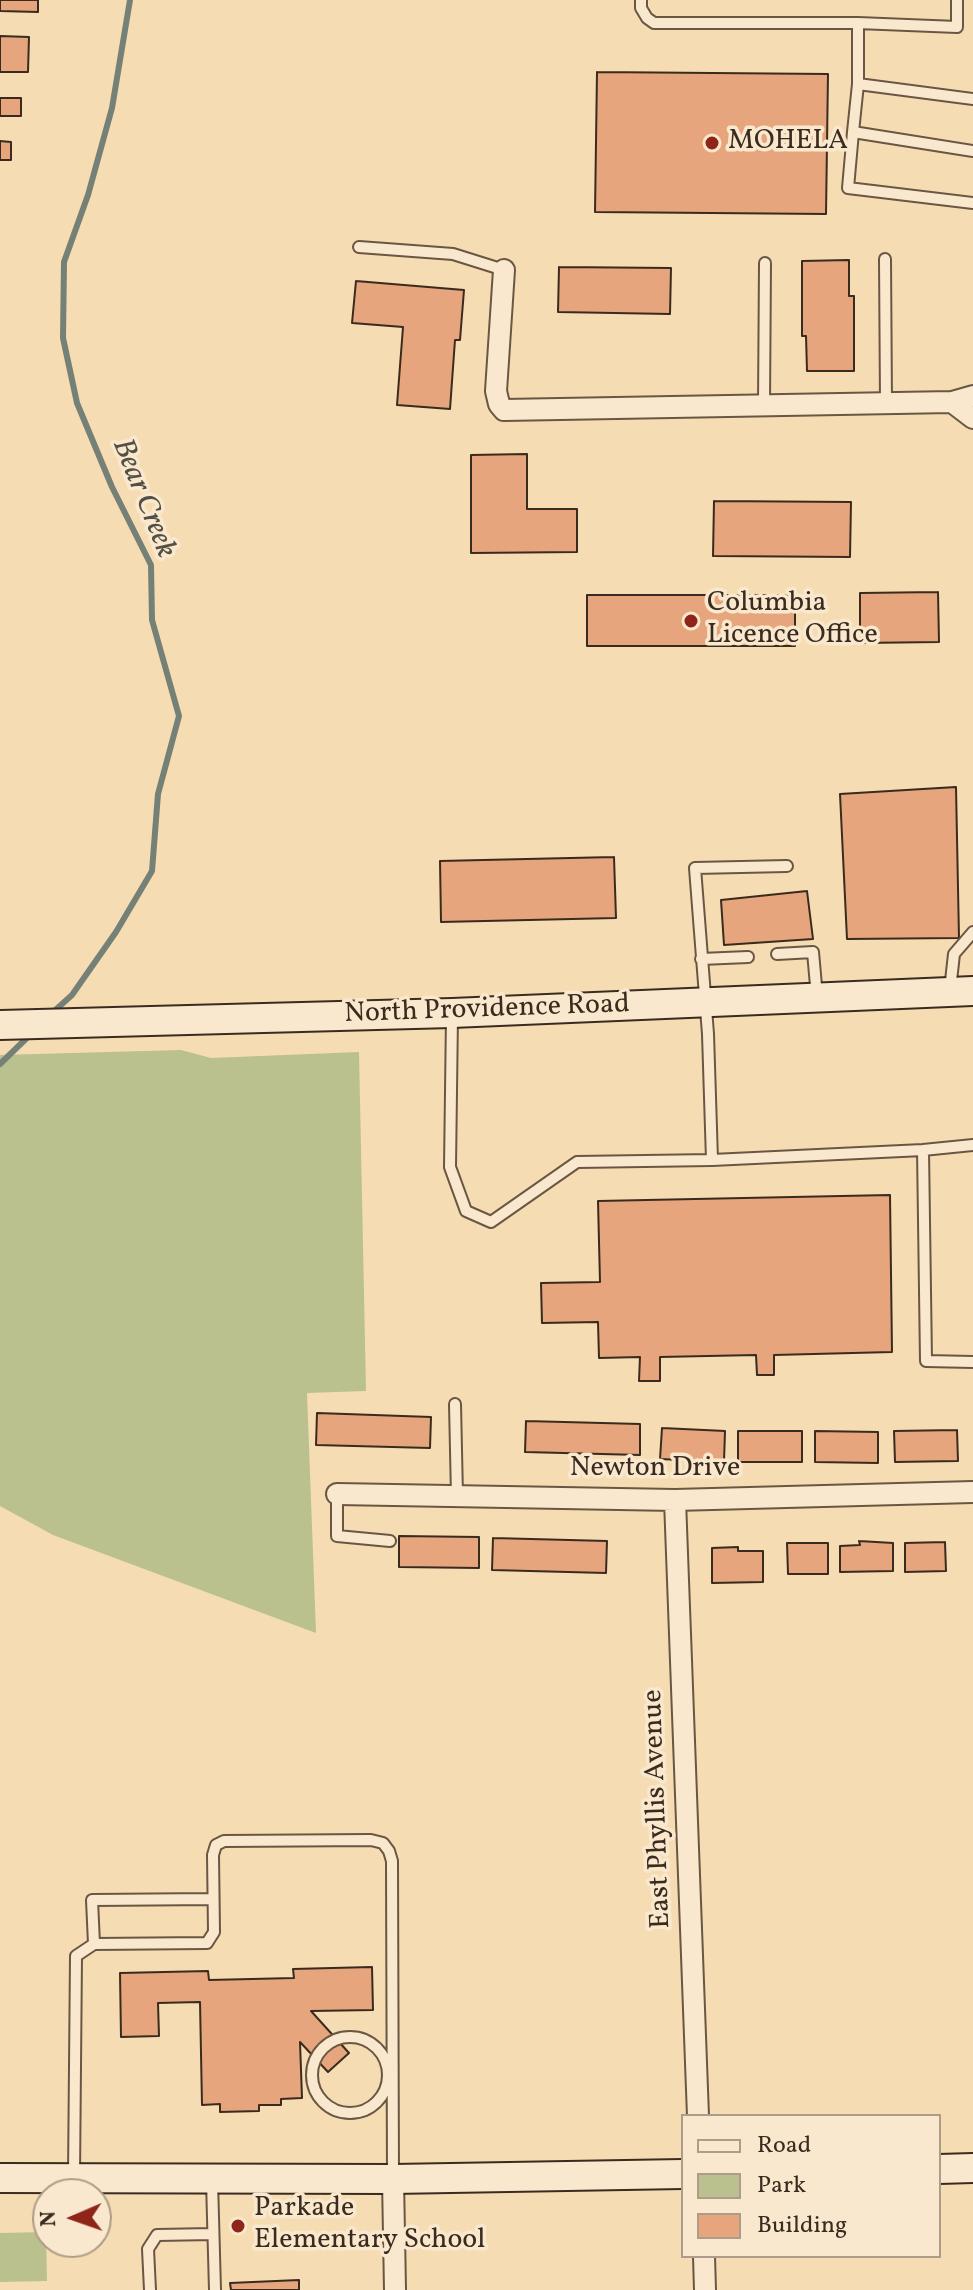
<!DOCTYPE html>
<style>
body{margin:0}
#map{position:relative;width:973px;height:2290px;overflow:hidden;background:#f6dcb2;font-family:Vollkorn,serif}
canvas{display:block}
.legend{position:absolute;left:681px;top:2114px;width:260px;height:144px;box-sizing:border-box;background:#f9e8cd;border:2px solid #ad9c87;margin:0;padding:10px 14px;list-style:none;font-size:24px;color:#3a2b1f}
.legend li{display:flex;align-items:center;gap:16px;height:40px}
.legend b{width:40px;border:2px solid #ad9c87}
.north{position:absolute;left:32px;top:2178px;width:80px;height:80px;box-sizing:border-box;background:#f9e8cd;border:2px solid #ad9c87;border-radius:50%;rotate:268deg;font-size:22px;font-weight:700;line-height:32px;text-align:center;color:#3a2b1f}
.north::after{content:'';display:block;margin:auto;width:28px;height:36px;background:#8f2418;clip-path:polygon(50% 0,100% 100%,50% 72%,0 100%)}
</style>
<div id="map">
<canvas width="973" height="2290"></canvas>
<ul class="legend">
<li><b style="height:10px;background:#f9e8cd"></b>Road</li>
<li><b style="height:22px;background:#bac18e"></b>Park</li>
<li><b style="height:22px;background:#e6a57c"></b>Building</li>
</ul>
<div class="north">N</div>
</div>
<script>
const g = document.querySelector('canvas').getContext('2d');
g.lineJoin = 'round';
function fillPath(path, color) { g.fillStyle = color; g.fill(path, 'evenodd'); }
const shape = rows => new Path2D(rows.map(r => 'M' + r).join(''));
function trace(path, color, width, dash) { g.strokeStyle = color; g.lineWidth = width; g.lineCap = dash ? 'butt' : 'round'; g.setLineDash(dash || []); g.stroke(path); }
function write(font, color, halo, rows, align = 'center') {
  g.font = font + ' Vollkorn,serif'; g.lineWidth = 7; g.setLineDash([]); g.textBaseline = 'middle'; g.strokeStyle = halo; g.fillStyle = color; for (const [text, x, y, turn = 0] of rows) {
    g.save(); g.translate(x, y); g.rotate((+turn || 0) * Math.PI / 180); g.textAlign = isNaN(turn) ? turn : align; if (halo) g.strokeText(text, 0, 0); g.fillText(text, 0, 0); g.restore();
  }
}
fillPath(shape([
 [181,1050,211,1058,359,1052,366,1391,307,1393,316,1633,53,1535,0,1506,0,1055],
 [46,2232,47,2281,0,2282,0,2233]
]), '#bac18e');
trace(shape([
 [51,1014,72,995,116,932,152,871,158,794,179,716,152,620,151,565,112,487,77,403,63,338,64,262,88,195,112,108,130,0],
 [0,1064,32,1033]
]), '#758177', 6);
const building = shape([
 [0,0,38,0,38,12,0,11,0,0],
 [0,36,29,37,28,72,0,72,0,36],
 [597,72,828,74,826,214,595,212,597,72],
 [0,98,21,98,21,116,0,116,0,98],
 [0,141,11,142,11,160,0,160,0,141],
 [849,260,849,296,854,296,854,371,807,371,806,336,802,336,802,261,849,260],
 [559,267,671,268,670,314,558,312,559,267],
 [356,281,464,290,460,340,455,340,450,409,397,405,403,327,352,323,356,281],
 [527,454,527,509,577,509,577,552,471,553,471,455,527,454],
 [714,501,851,502,850,557,713,556,714,501],
 [938,592,939,642,860,643,860,593,938,592],
 [587,595,795,595,795,646,587,646,587,595],
 [956,787,959,938,847,939,840,794,956,787],
 [614,857,616,918,441,922,440,861,614,857],
 [807,891,813,939,724,945,721,900,807,891],
 [890,1195,892,1352,774,1355,774,1375,757,1375,756,1355,660,1357,660,1381,639,1381,640,1357,599,1358,598,1322,542,1323,541,1283,600,1282,598,1201,890,1195],
 [317,1413,431,1417,430,1448,316,1445,317,1413],
 [526,1421,640,1424,640,1455,525,1452,526,1421],
 [662,1428,725,1431,724,1462,660,1459,662,1428],
 [957,1430,958,1461,895,1462,894,1431,957,1430],
 [738,1431,802,1431,802,1462,738,1462,738,1431],
 [815,1431,878,1432,878,1463,815,1462,815,1431],
 [399,1536,479,1537,479,1568,399,1567,399,1536],
 [493,1538,607,1541,606,1573,492,1570,493,1538],
 [859,1541,893,1543,893,1571,840,1572,840,1546,860,1545,859,1541],
 [945,1542,946,1571,905,1572,905,1543,945,1542],
 [787,1543,828,1543,828,1574,788,1574,787,1543],
 [738,1547,738,1551,763,1551,763,1582,712,1583,712,1548,738,1547],
 [372,1967,373,2010,311,2011,349,2053,328,2072,300,2042,302,2098,281,2099,281,2105,259,2105,259,2111,220,2112,220,2104,202,2105,200,2002,158,2003,159,2036,121,2037,120,1973,208,1971,209,1980,294,1978,293,1969,372,1967],
 [299,2280,299,2290,231,2290,230,2283,299,2280]
]);
fillPath(building, '#e6a57c');
trace(building, '#3a2b1f', 2);
const lane = shape([
 [641,0,641,8,647,18,654,23,858,23,957,27,957,0],
 [858,23,858,84,973,99],
 [853,132,858,84],
 [973,151,853,132,848,188,973,203],
 [359,247,453,254,504,270],
 [885,259,886,403],
 [764,404,765,263],
 [777,954,813,952,817,997],
 [701,959,748,957],
 [950,990,954,954,973,932],
 [452,1016,450,1167,466,1211,491,1222,577,1162,712,1160,923,1150,926,1361,973,1362],
 [923,1150,973,1145],
 [712,1160,708,1034,695,868,787,866],
 [455,1404,457,1496],
 [337,1494,337,1536,390,1541],
 [94,1944,92,1900,213,1899],
 '312 2075a38 38 0 1 1 76 0a38 38 0 1 1-76 0Z',
 [74,2176,76,1956,94,1944,207,1943,214,1932,213,1855,216,1845,224,1841,371,1840,383,1843,389,1851,392,1861,393,2177],
 [212,2181,215,2290],
 [150,2290,148,2249,157,2235,213,2234]
]);
const street = shape([
 [504,270,496,391,499,404,504,410,952,402,973,396],
 [952,402,973,418],
 [337,1494,675,1500,973,1492],
 [675,1500,698,2116],
 [393,2179,395,2290],
 [704,2256,705,2290]
]);
const secondary = shape([
 [0,1025,452,1013,973,991],
 [939,2169,973,2168],
 [0,2178,393,2179,683,2174]
]);
trace(lane, '#695744', 14);
trace(street, '#695744', 24);
trace(secondary, '#3a2b1f', 32);
trace(lane, '#f9e8cd', 10);
trace(street, '#f9e8cd', 20);
trace(secondary, '#f9e8cd', 28);
for (const [x, y, r, color] of [
 [712,143,8,"#8f2418"],
 [691,621,8,"#8f2418"],
 [238,2226,8,"#8f2418"]
]) { const dot = new Path2D(); dot.arc(x, y, r, 0, 2 * Math.PI); g.fillStyle = color; g.fill(dot); trace(dot, '#f9e8cd', 3); }
write('28px', '#3a2b1f', '#f9e8cd', [
 ["MOHELA",728,143],
 ["Columbia",707,605],
 ["Licence Office",707,637],
 ["Parkade",254,2210],
 ["Elementary School",254,2242]
], 'left');
write('28px', '#3a2b1f', '#f9e8cd', [
 ["North Providence Road",487,1011,-2],
 ["Newton Drive",655,1470],
 ["East Phyllis Avenue",659,1809,-92]
]);
write('italic 30px', '#534f44', '#f9e8cd', [
 ["Bear Creek",142,499,68]
]);
</script>
